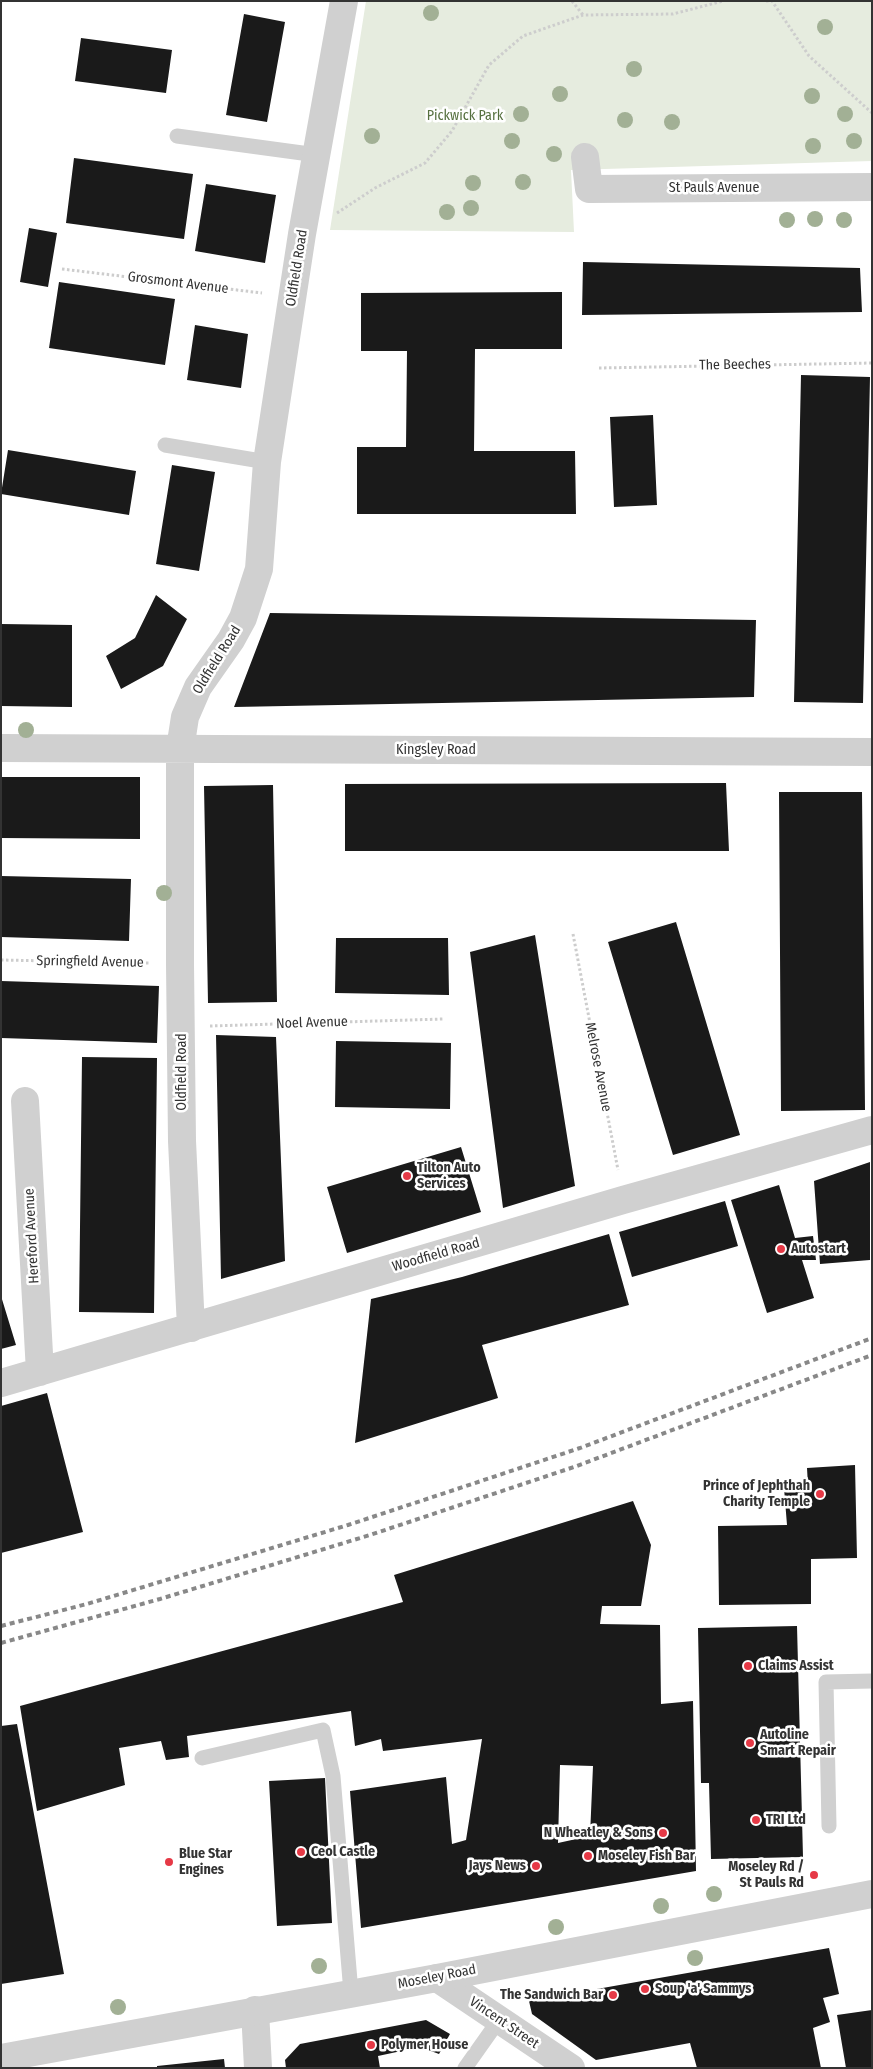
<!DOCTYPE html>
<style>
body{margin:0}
#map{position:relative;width:873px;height:2069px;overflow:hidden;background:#fff;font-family:"Fira Sans Condensed",sans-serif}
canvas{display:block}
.frame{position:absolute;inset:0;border:2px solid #333;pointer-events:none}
</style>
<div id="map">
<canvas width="873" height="2069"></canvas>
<div class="frame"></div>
</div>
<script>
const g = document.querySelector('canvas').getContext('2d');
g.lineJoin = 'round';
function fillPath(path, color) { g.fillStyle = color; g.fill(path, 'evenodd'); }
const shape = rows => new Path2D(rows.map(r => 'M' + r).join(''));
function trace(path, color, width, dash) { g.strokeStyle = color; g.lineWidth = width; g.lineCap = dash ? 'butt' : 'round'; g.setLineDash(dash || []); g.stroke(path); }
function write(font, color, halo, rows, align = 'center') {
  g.font = font + ' "Fira Sans Condensed",sans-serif'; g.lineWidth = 5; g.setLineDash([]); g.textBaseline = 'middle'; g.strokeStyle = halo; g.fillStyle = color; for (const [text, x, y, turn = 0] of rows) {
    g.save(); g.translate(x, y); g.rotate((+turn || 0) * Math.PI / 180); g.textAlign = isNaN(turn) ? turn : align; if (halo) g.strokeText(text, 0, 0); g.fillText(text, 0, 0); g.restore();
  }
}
fillPath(shape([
 [366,1,872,1,872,161,571,170,574,232,330,230]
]), '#e6ecdf');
fillPath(shape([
 [244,14,285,22,267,122,226,115],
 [81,38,172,50,166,93,75,81],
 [74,158,193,174,184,239,66,223],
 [206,184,276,195,265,263,195,251],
 [29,228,57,233,48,287,20,282],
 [583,262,860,268,862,312,582,315],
 [59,282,175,299,165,365,49,348],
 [562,292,562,349,475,349,474,451,575,451,576,514,357,514,357,447,406,447,407,351,361,351,361,293],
 [195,325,248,334,241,388,187,380],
 [801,375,870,377,863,703,794,702],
 [653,415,657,505,614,507,610,417],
 [8,450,136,471,129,515,1,494],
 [172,465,215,472,199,571,156,564],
 [156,595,187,619,163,666,121,689,106,656,135,638],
 [270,613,756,620,754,697,234,707],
 [1,624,72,625,72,707,1,706],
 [1,777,140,777,140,839,1,838],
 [726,783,729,851,345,851,345,784],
 [273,785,277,1002,208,1003,204,786],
 [779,792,862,792,865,1110,781,1111],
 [1,876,131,879,129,941,1,937],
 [676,922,740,1135,673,1155,608,942],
 [535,935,575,1186,503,1208,470,952],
 [336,938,448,938,449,995,335,993],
 [1,981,159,986,157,1043,1,1038],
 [216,1035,276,1037,285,1261,221,1279],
 [336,1041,451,1043,450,1109,335,1107],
 [82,1057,157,1058,154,1313,79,1312],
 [461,1147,481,1212,347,1253,327,1187],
 [870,1162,870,1260,820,1264,814,1181],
 [779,1185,795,1238,813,1236,816,1260,802,1260,814,1298,767,1313,731,1200],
 [725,1201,738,1246,632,1277,619,1232],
 [609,1234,629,1305,482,1345,498,1398,355,1443,371,1299,462,1277],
 [1,1296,16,1345,1,1349],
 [47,1393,83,1532,1,1553,1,1406],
 [855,1465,857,1558,811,1559,811,1604,719,1605,718,1526,787,1525,784,1488,808,1486,807,1468],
 [633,1501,651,1545,641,1606,602,1606,600,1624,660,1625,661,1704,693,1701,696,1871,361,1928,350,1791,446,1777,452,1844,466,1840,482,1739,383,1751,381,1739,355,1746,351,1711,187,1736,189,1757,166,1760,161,1741,119,1748,125,1785,37,1811,20,1706,403,1602,394,1575],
 [560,1765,593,1766,590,1836,558,1843],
 [797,1626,803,1857,711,1859,709,1783,701,1783,698,1628],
 [17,1724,64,1974,1,1984,1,1726],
 [325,1778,332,1923,277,1926,269,1781],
 [829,1948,839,1994,823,1998,830,2022,813,2028,821,2068,697,2068,690,2043,596,2060,532,2014,529,2001],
 [872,2010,872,2068,846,2068,837,2015],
 [426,2020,450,2034,439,2054,420,2047,378,2056,380,2068,286,2068,285,2060,300,2044],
 [224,2059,225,2068,157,2068,157,2066]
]), '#1a1a1a');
trace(shape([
 [572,1,583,15],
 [766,1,772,1,809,56,872,113],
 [337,213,375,188,425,163,452,131,489,65,523,36,583,15,673,14,723,1],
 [62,269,262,293],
 [599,368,872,363],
 [573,934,618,1170],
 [1,960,151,963],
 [210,1026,443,1019]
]), '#cdcdcd', 3, [2.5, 2.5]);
trace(shape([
 [177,136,317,155],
 [165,445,267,462],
 [202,1758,323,1730,333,1776,351,1993],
 [829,1826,826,1682,872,1681],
 [465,2068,499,2020]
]), '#d0d0d0', 15);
trace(shape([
 [585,157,589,189,872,187],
 [1,748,872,752],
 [25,1101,40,1372],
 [191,1328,182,1141,180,964,180,749,185,717,198,687,231,640,243,618,259,569,267,462,302,234,344,1],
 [1,1383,623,1200,872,1130],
 [437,1978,571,2068],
 [255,2010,258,2068]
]), '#d0d0d0', 28);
trace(shape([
 [1,2058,437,1978,872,1894]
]), '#d0d0d0', 28);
trace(shape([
 [1,1626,87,1604,348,1525,463,1487,580,1448,872,1338],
 [1,1643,160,1599,370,1535,574,1467,872,1355]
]), '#888', 4, [5, 4]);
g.fillStyle = '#a2b095';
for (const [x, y] of [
 [431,13],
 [825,27],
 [634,69],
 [560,94],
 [812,96],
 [521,114],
 [845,114],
 [625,120],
 [672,122],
 [372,136],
 [512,141],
 [854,141],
 [813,146],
 [554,154],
 [523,182],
 [473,183],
 [471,208],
 [447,212],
 [815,219],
 [787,220],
 [844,220],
 [26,730],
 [164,893],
 [714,1894],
 [661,1906],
 [556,1927],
 [695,1958],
 [319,1966],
 [118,2007]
]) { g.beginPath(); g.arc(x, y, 8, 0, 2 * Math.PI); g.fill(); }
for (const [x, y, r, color] of [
 [407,1176,5,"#e63946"],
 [781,1249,5,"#e63946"],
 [820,1494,5,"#e63946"],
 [748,1666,5,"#e63946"],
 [750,1743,5,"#e63946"],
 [756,1820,5,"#e63946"],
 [663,1833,5,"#e63946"],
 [301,1852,5,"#e63946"],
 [588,1856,5,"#e63946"],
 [169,1862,5,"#e63946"],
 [536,1866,5,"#e63946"],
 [814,1875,5,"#e63946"],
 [645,1989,5,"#e63946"],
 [613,1995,5,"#e63946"],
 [371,2045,5,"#e63946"]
]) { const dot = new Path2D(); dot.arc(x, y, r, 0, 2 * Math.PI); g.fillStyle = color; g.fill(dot); trace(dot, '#fff', 2); }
write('14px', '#56703f', '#fff', [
 ["Pickwick Park",465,116]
]);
write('14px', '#333', '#fff', [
 ["St Pauls Avenue",714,188],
 ["Oldfield Road",297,268,-81],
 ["Grosmont Avenue",178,283,7],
 ["The Beeches",735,365,-1],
 ["Oldfield Road",217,660,-58],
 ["Kingsley Road",436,750],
 ["Springfield Avenue",90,962,1],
 ["Noel Avenue",312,1023,-2],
 ["Melrose Avenue",598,1067,79],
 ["Oldfield Road",182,1072,-90],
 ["Hereford Avenue",32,1236,-93],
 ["Woodfield Road",436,1255,-16],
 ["Moseley Road",437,1977,-11],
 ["Vincent Street",504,2023,34]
]);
write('bold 14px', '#333', '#fff', [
 ["Tilton Auto",417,1168],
 ["Services",417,1184],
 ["Autostart",791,1249],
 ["Prince of Jephthah",810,1486,"right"],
 ["Charity Temple",810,1502,"right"],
 ["Claims Assist",758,1666],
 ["Autoline",760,1735],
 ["Smart Repair",760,1751],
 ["TRI Ltd",766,1820],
 ["N Wheatley & Sons",653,1833,"right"],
 ["Ceol Castle",311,1852],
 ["Blue Star",179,1854],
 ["Engines",179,1870],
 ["Moseley Fish Bar",598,1856],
 ["Jays News",526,1866,"right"],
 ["Moseley Rd /",804,1867,"right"],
 ["St Pauls Rd",804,1883,"right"],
 ["Soup 'a' Sammys",655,1989],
 ["The Sandwich Bar",603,1995,"right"],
 ["Polymer House",381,2045]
], 'left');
</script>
